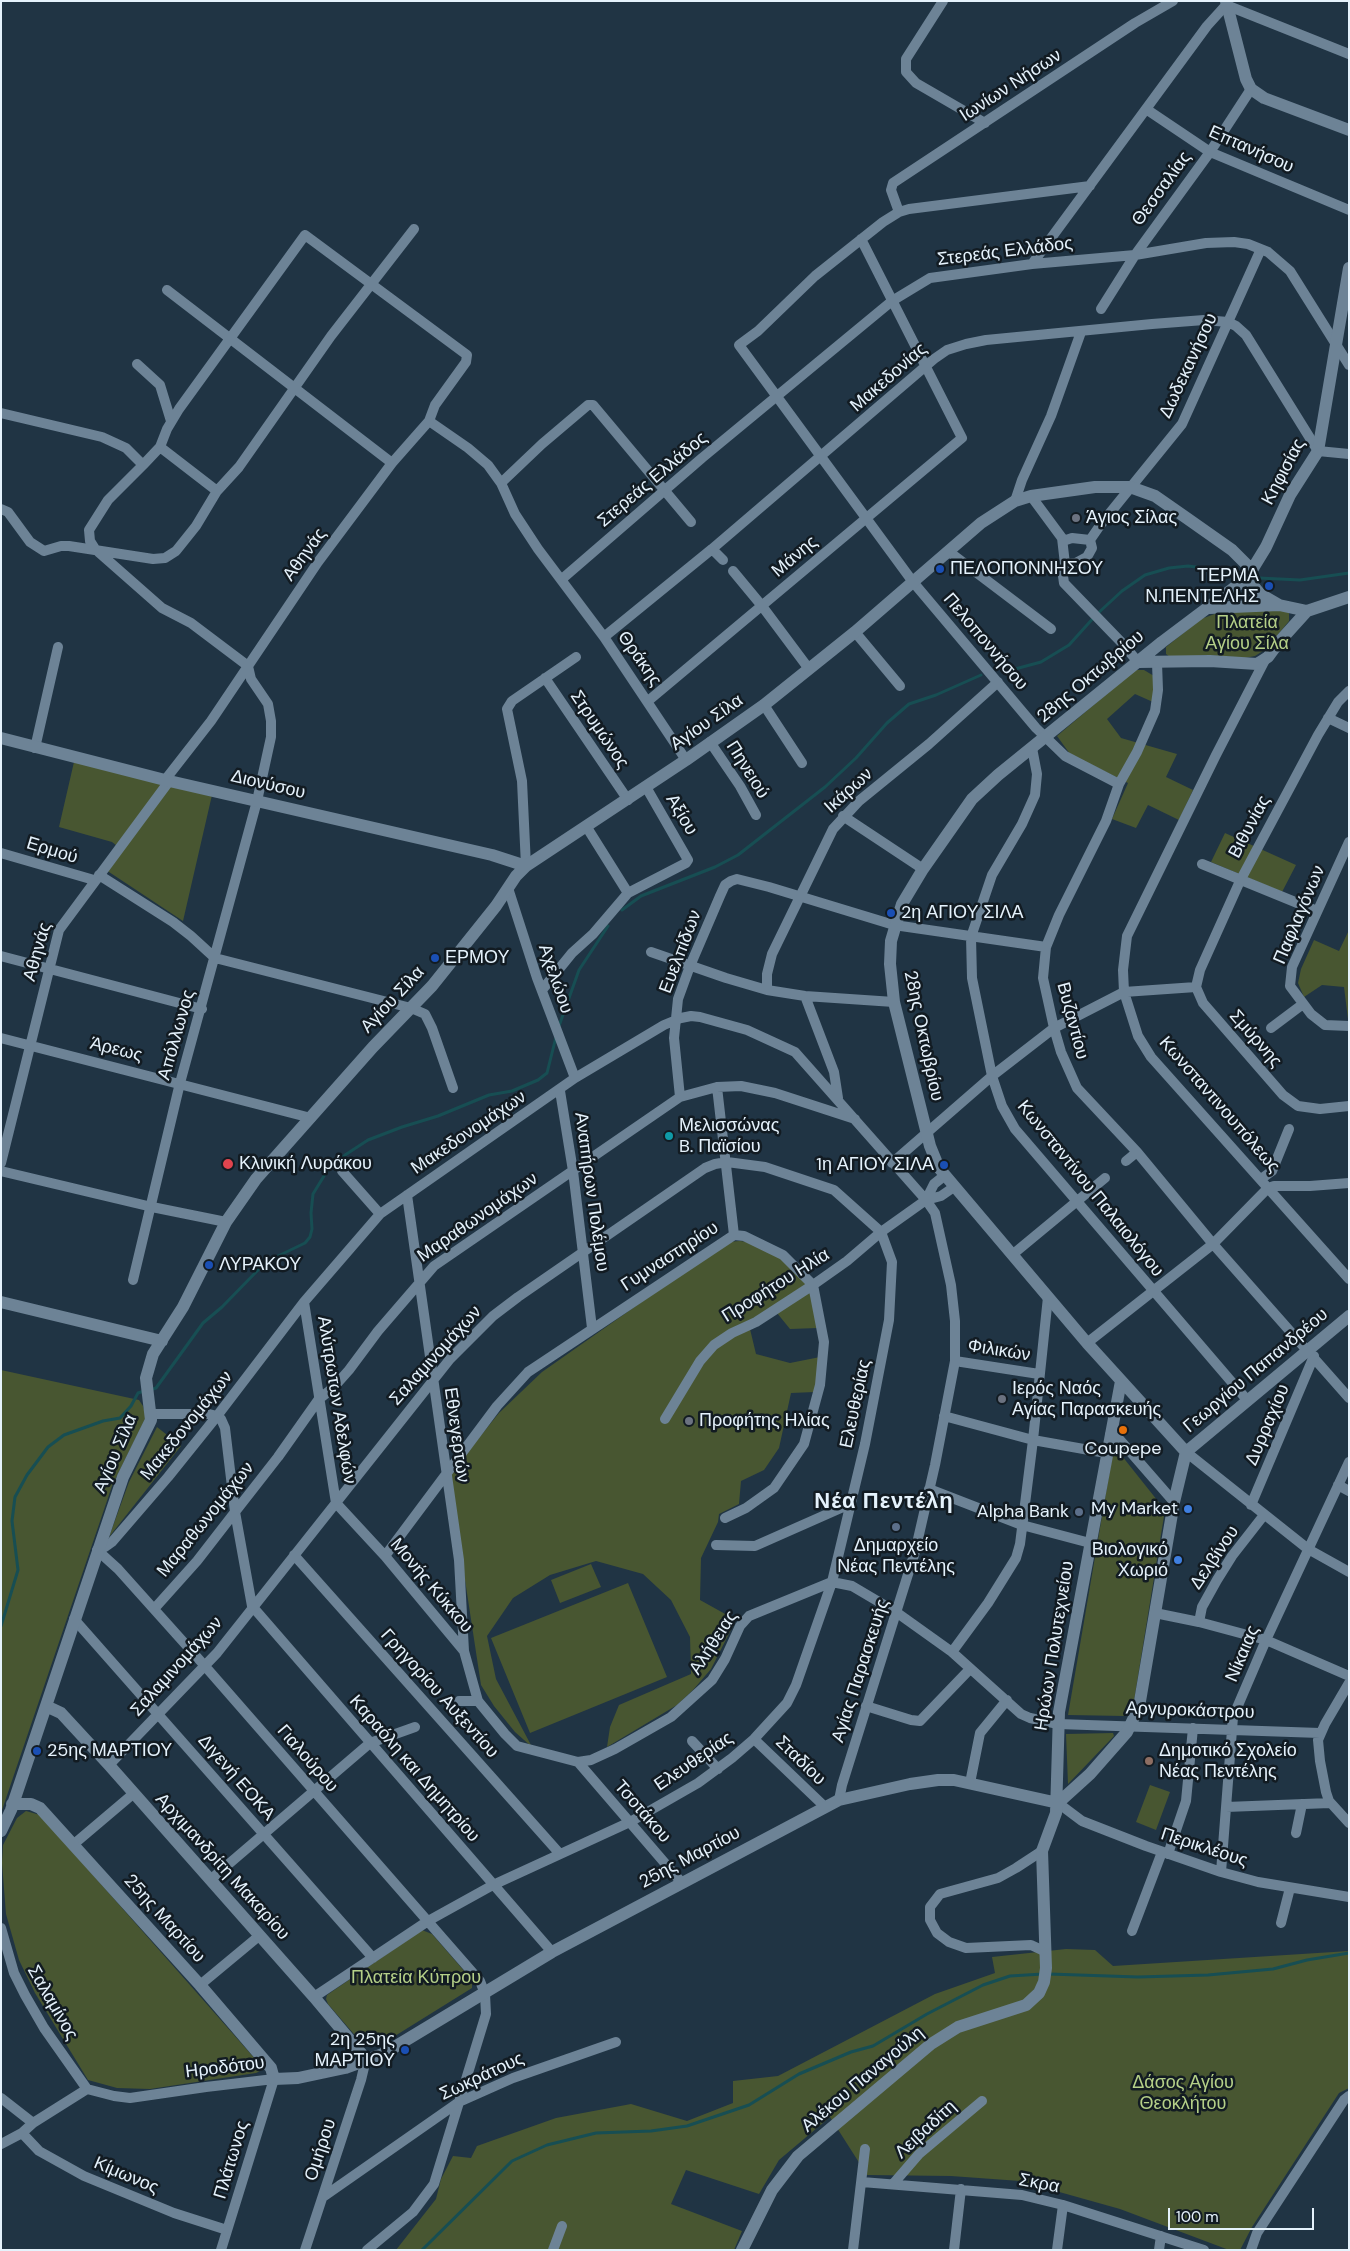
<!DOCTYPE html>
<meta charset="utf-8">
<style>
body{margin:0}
#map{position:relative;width:1350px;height:2251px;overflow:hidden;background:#203444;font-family:"DM Sans",sans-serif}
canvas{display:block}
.frame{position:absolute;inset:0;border:2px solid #e5f2fc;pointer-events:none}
.scale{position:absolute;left:1168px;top:2208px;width:146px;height:22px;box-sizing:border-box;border:2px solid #e5f2fc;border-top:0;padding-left:6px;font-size:15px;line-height:18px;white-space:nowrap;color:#e5f2fc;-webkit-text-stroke:4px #121b22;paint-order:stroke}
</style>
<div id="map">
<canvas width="1350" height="2251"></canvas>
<div class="frame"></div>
<div class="scale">100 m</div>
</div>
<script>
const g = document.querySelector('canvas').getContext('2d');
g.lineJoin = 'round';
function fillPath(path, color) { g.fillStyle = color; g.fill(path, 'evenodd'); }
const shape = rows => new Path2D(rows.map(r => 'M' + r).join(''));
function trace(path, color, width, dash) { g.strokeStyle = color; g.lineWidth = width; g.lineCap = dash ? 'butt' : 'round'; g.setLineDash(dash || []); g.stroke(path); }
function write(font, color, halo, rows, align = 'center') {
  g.font = font + ' "DM Sans",sans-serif'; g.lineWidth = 5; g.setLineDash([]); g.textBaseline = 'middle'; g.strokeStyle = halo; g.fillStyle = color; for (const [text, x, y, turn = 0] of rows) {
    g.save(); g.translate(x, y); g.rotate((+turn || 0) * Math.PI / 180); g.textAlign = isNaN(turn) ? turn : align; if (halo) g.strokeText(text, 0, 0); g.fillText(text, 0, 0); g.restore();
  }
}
fillPath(shape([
 [1282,609,1289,613,1289,621,1266,649,1255,656,1245,658,1204,655,1174,660,1166,654,1166,647,1201,619,1220,612],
 [1135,670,1144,670,1154,676,1153,702,1135,694,1107,719,1121,738,1177,754,1166,777,1193,790,1179,820,1148,805,1136,828,1112,819,1128,783,1070,754,1057,736],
 [74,762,212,795,183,921,106,870,121,849,112,842,59,827],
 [1225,833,1296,865,1282,892,1211,862],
 [1349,930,1349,1019,1348,1019,1344,987,1322,985,1304,997,1298,983,1301,969,1314,940,1339,951],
 [740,1241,761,1244,778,1252,808,1283,818,1328,790,1329,777,1313,750,1329,756,1354,790,1363,820,1357,815,1392,791,1393,779,1448,764,1470,741,1481,739,1504,719,1514,718,1522,701,1558,700,1600,736,1620,711,1669,693,1690,677,1705,607,1747,610,1727,619,1705,691,1674,690,1637,671,1600,643,1574,596,1561,550,1575,513,1598,487,1636,496,1679,532,1747,515,1732,494,1706,481,1685,449,1475,499,1413,542,1372,727,1242],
 [1,1370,139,1400,143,1406,146,1417,112,1486,1,1813],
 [157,1427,181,1446,109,1537,129,1482],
 [1114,1446,1165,1510,1132,1713,1124,1716,1068,1715],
 [591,1564,601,1587,560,1603,551,1580],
 [628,1583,667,1677,530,1733,491,1638],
 [1113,1733,1114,1736,1068,1784,1066,1734],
 [1150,1785,1170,1792,1156,1830,1136,1822],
 [26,1811,40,1815,264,2069,256,2073,150,2089,117,2088,88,2080,35,1993,19,1960,6,1914,2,1863,3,1845,17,1818],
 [422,1930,432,1934,472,1980,472,1988,382,2044,375,2046,367,2045,359,2040,328,2004,326,1999,327,1995],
 [1066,1949,1095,1950,1113,1966,1349,1951,1349,2088,1339,2093,1252,2227,1240,2250,1229,2250,1120,2209,1020,2181,951,2176,867,2175,830,2117,779,2160,759,2194,686,2170,671,2204,742,2231,734,2250,396,2250,436,2199,441,2179,453,2156,471,2158,477,2146,556,2118,631,2104,687,2121,733,2103,733,2081,778,2076,935,1994,995,1973,992,1957]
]), '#485631');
trace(shape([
 [1259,578,1300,580,1349,573],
 [1004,672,1041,662,1069,645,1096,615,1122,591,1145,575,1169,568,1188,566,1227,571],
 [622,910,641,896,715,867,738,855,825,787,856,758,887,723,909,704,936,695,981,675],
 [559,1026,579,970,608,926],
 [150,1390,156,1388,203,1323,222,1307,259,1269,276,1257,305,1243,310,1237,312,1229,311,1213,313,1194,327,1171,345,1155,368,1140,402,1127,438,1116,489,1095,512,1091,538,1080,547,1073,556,1037],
 [1,1626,18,1570,12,1521,15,1497,27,1475,48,1447,64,1435,103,1421,120,1418,131,1406,138,1393,144,1391],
 [1049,1974,1138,1977,1208,1975,1273,1969,1307,1960,1349,1953],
 [422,2250,512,2161,547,2145,596,2133,651,2131,687,2126,749,2105,799,2074,851,2052,873,2046,927,2014,983,1985,1010,1976,1043,1974]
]), '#174e53', 3);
trace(shape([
 [943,1,906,59,906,72,916,83,985,123],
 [1146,109,1210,152,1349,210],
 [1090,186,909,209,899,212,883,222,815,276,758,331,739,345,913,582,1036,728,1065,756,1119,784],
 [899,212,891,190,893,183,1135,23,1173,1],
 [1032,264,1207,26,1226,5,1349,54],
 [167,290,392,463],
 [1101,309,1135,255,1210,152,1251,89],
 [137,364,160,385,171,421],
 [1,413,102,437,126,448,143,465,160,447],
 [429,421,468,448,488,465,501,483,515,514,538,549,604,637,686,760],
 [501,483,542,444,588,405,593,405,691,522],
 [1031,496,1062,538,1065,564],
 [1015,501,1022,480,1051,416,1081,332],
 [1,509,8,512,30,542,44,551,61,546,69,546,153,559,165,558,176,551,196,526,217,491,239,467,331,336,414,229],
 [1063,541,1072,538,1090,540],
 [712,549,723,560],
 [948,551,1051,629],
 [733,571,762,606,809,669],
 [562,579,702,458,892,301,930,278,1032,264,1135,255,1206,243,1234,242,1248,244,1268,252,1290,271,1349,365],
 [855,632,900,686],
 [604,637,712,549,934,359,947,350,966,344,986,340,1152,324,1204,320,1228,322,1236,326,1246,335,1318,451,1349,454],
 [1265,660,1216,755,1127,936,1123,970,1124,992,1138,1036,1151,1057,1349,1279],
 [1138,662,1122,643,1064,583,1063,576,1065,564,1076,563,1087,557,1092,548,1090,540,1101,524,1182,424,1261,249],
 [1157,663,1158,690,1155,711,1137,752,1119,784,1106,821,1059,915,1046,947,1043,978,1054,1028,1061,1052,1077,1088,1137,1152,1213,1244,1349,1398],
 [545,678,628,800],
 [648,701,962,438,861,239],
 [764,705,802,763],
 [1328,718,1349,728],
 [710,742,740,786,756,815],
 [35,748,58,647],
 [1032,748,1037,774,1035,795,1022,824,992,875,971,937,972,978,992,1076,1002,1106,1015,1129,1248,1401],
 [165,780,211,721,318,562,392,463,429,421,435,405,466,362,467,355,305,235,179,409,167,429,160,447,217,491],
 [843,816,923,869],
 [586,826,628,893],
 [1349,842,1292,967,1290,986,1311,1014,1325,1025,1349,1026],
 [1,853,94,880],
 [1202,864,1317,911],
 [526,866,522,781,507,709,512,701,576,657],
 [99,875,173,922,191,936,215,958,411,1008,425,1014,432,1028,453,1088],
 [508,888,537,978,575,1078],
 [651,952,726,978,767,990,805,996,894,1002],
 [1,956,202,1009],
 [1196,987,1200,970,1240,881,1318,735,1338,702,1349,691],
 [1196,987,1203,1003,1283,1095,1298,1106,1320,1109,1349,1106],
 [542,990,572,953,593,934,628,893,686,863,688,860,646,787],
 [767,990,767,974,772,954,833,829,859,801,929,744,998,682],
 [805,996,834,1072,838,1098],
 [1271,1028,1303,1004],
 [1,1038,311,1118],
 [717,1087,734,1235],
 [560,1091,573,1171,592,1328],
 [680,1097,674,1038,678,999,690,966,720,896,725,885,731,881,737,879,769,887,894,925,1046,947],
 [1126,1161,1137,1152],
 [1,1163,59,930,170,780],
 [892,1163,992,1076,1054,1028,1124,992,1196,987],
 [1,1171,152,1207,226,1222],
 [342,1171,380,1214],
 [1261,1179,1272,1171,1289,1129],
 [407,1195,459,1560,464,1651],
 [926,1200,934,1184,944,1176],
 [1012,1255,1105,1178],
 [133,1280,180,1083,257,801,271,737,271,721,268,704,251,679,248,666,191,623,162,608,95,549,90,541,89,530,108,500,143,465],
 [304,1302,336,1503],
 [1087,1343,1213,1244,1268,1188,1274,1186,1310,1186,1349,1183],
 [955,1361,1039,1374],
 [151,1414,209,1414,217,1416,221,1419,225,1428,235,1512,252,1606],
 [944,1416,1033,1440,1106,1453],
 [665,1419,700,1361,714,1345,732,1333,756,1322,813,1285,847,1261,881,1232,926,1200,941,1196,954,1187],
 [1110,1435,1120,1440,1174,1502],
 [1186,1452,1308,1549,1349,1572],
 [1338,1485,1349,1491],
 [929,1489,1022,1525,1090,1543],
 [336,1503,385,1556,464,1651,478,1701,505,1734,517,1746,578,1762,591,1760,615,1749,671,1717,712,1680,725,1659,740,1626,749,1616,832,1582],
 [1251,1505,1314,1356],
 [716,1545,755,1546,850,1504],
 [97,1550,105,1547,112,1542,168,1477,217,1416,304,1302,380,1214,575,1078,664,1025,681,1018,691,1016,700,1017,747,1030,795,1052,926,1200,935,1213,951,1285,955,1321,955,1361,935,1465,915,1552,842,1785,839,1800],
 [97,1550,118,1569,204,1665,480,1981,485,1994,486,2014,434,2184,413,2212,367,2250],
 [294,1555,560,1854],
 [385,1556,497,1406,528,1372,734,1235,744,1236,783,1255,813,1285,824,1342,820,1385,804,1444,774,1488,746,1508,725,1518],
 [832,1582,852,1586,896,1612,952,1652,1021,1714,1030,1718,1058,1724,1320,1733],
 [252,1606,552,1952],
 [154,1609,197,1561,235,1512,278,1457,319,1399,333,1388,349,1370,378,1331,434,1266,680,1097,717,1087,741,1086,775,1093,855,1119],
 [1155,1613,1199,1622,1266,1640,1349,1676],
 [74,1619,373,1958],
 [1199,1622,1202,1607,1217,1580,1232,1556,1264,1515],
 [952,1652,988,1603,1016,1558,1020,1544,1033,1440,1048,1297],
 [1349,1683,1325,1724,1318,1740,1320,1761,1326,1792,1329,1801,1349,1823],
 [459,1701,478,1701],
 [866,1706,911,1720,920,1721,970,1669],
 [754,1739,824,1806],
 [692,1741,718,1769],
 [578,1762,682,1883],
 [109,1765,217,1653,450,1359,493,1316,518,1297,705,1168,715,1164,727,1162,765,1167,834,1190,881,1232,892,1262,889,1320,865,1444,832,1582,796,1685,787,1703,754,1739,732,1758,698,1783,630,1822,493,1885,428,1921,314,1997],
 [970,1783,980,1733,1007,1700],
 [1058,1803,1082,1821,1146,1846,1221,1872,1258,1882,1349,1897],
 [1226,1807,1330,1803],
 [1296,1833,1302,1804],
 [74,1844,133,1794],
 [1042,1851,1016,1868,998,1878,940,1894,930,1907,930,1920,937,1933,949,1942,966,1948,1031,1945,1044,1951],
 [1168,1854,1186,1801,1193,1728],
 [1221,1872,1233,1717,1266,1640,1349,1462],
 [210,1880,370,1743,415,1727],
 [1281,1923,1290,1888],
 [1,1928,14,1973,25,1995,44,2028,87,2089],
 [1132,1931,1162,1852],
 [200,1985,259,1936],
 [87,2089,114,2096,130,2098,206,2087,274,2079,221,2250],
 [1,2098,33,2123],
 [22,2133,39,2151,84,2176,174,2213,227,2230],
 [1,2144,22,2133,33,2123,87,2089],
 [862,2182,1022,2195,1063,2205,1204,2250],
 [893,2184,919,2154,982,2101],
 [323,2197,459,2102,513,2078,616,2042],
 [305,2250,361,2080,366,2059],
 [553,2250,562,2226],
 [853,2250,865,2149],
 [954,2250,961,2189],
 [1057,2250,1063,2205],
 [1159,2250,1161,2236],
 [1251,2250,1257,2233,1344,2100,1349,2096]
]), '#6d8396', 10);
trace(shape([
 [1226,1,1246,79,1251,89,1264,98,1349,130],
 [1247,578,1260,594,1279,605],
 [1209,608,1279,605,1307,611,1349,597],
 [1138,662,1210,661,1257,664,1268,657,1279,642,1307,611],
 [1,738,165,780,492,855,526,866],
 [1,1302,162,1341],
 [1186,1452,1087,1343,939,1168,930,1146,894,1002,890,964,891,941,902,904,923,869,972,799,998,775,1162,642,1247,578,1266,547,1290,495,1318,451,1349,268],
 [46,1706,61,1713,109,1765,314,1997,366,2059],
 [1058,1803,1090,1774,1127,1732,1139,1707,1174,1502,1186,1452,1349,1316],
 [12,1804,31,1804,40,1808,200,1985,271,2068,274,2079,298,2078,345,2068,383,2054,552,1952,839,1800,910,1784,938,1780,954,1780,1058,1803],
 [1,1831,11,1810,123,1477,151,1420,146,1378,153,1354,183,1307,226,1222,256,1179,373,1047,432,986,496,906,516,876,526,866,686,760,764,705,855,632,981,523,1015,501,1031,496,1095,487,1130,487,1155,496,1188,519,1232,550,1252,570],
 [742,2250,772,2190,798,2156,931,2044,958,2027,1026,2005,1039,1993,1044,1982,1046,1968,1042,1851,1056,1813,1059,1712,1121,1381]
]), '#6d8396', 12);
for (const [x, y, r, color] of [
 [1076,518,5,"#6b7280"],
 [940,569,5,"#1a4fb4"],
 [1269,586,5,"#1a4fb4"],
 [891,913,5,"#1a4fb4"],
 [435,958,5,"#1a4fb4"],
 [669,1136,5,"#0f9aa8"],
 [228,1164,6,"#e0444e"],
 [944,1165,5,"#1a4fb4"],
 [209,1265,5,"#1a4fb4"],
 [1002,1399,5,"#6b7280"],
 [689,1421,5,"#6b7280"],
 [1123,1430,5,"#e8710a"],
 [1188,1509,5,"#3f7fe0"],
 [1079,1512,5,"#5c6f8a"],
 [896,1527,5,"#5c6f8a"],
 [1178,1560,5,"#3f7fe0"],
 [37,1751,5,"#1a4fb4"],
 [1149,1761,5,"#8d6e63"],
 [405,2050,5,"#1a4fb4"]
]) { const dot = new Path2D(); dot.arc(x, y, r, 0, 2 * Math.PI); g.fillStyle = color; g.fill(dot); trace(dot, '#121b22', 2); }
write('18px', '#e5f2fc', '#121b22', [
 ["Ιωνίων Νήσων",1011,86,-33],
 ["Επτανήσου",1251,150,24],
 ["Θεσσαλίας",1162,189,-54],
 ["Στερεάς Ελλάδος",1005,252,-7],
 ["Δωδεκανήσου",1189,366,-65],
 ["Μακεδονίας",889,378,-41],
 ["Κηφισίας",1284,472,-62],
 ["Στερεάς Ελλάδος",653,480,-40],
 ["Αθηνάς",305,555,-54],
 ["Μάνης",795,557,-40],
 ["Πελοποννήσου",985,642,50],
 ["Θράκης",639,659,55],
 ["28ης Οκτωβρίου",1091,677,-40],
 ["Αγίου Σίλα",707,723,-35],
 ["Στρυμώνος",599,730,56],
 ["Πηνειού",747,770,58],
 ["Διονύσου",268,785,13],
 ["Ικάρων",849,791,-42],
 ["Αξίου",681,815,59],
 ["Βιθυνίας",1250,827,-62],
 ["Ερμού",52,851,17],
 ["Παφλαγόνων",1300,915,-67],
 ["Αθηνάς",38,952,-74],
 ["Ευελπίδων",681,952,-69],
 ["Αχελώου",555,979,71],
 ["Αγίου Σίλα",393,1000,-47],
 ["Βυζαντίου",1072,1021,75],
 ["Απόλλωνος",177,1035,-74],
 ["28ης Οκτωβρίου",923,1036,78],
 ["Σμύρνης",1255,1039,49],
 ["Άρεως",116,1050,14],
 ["Κωνσταντινουπόλεως",1219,1105,49],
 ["Μακεδονομάχων",469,1133,-34],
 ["Κωνσταντίνου Παλαιολόγου",1090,1189,51],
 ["Αναπήρων Πολέμου",591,1192,82],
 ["Μαραθωνομάχων",478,1218,-35],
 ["Γυμναστηρίου",670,1257,-33],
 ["Προφήτου Ηλία",776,1286,-32],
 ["Φιλικών",999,1351,9],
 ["Σαλαμινομάχων",436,1356,-48],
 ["Γεωργίου Παπανδρέου",1256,1371,-40],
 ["Αλύτρωτων Αδελφών",336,1400,81],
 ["Ελευθερίας",856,1404,-78],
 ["Δυρραχίου",1268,1425,-67],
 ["Μακεδονομάχων",187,1426,-51],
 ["Εθνεγερτών",456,1435,82],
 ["Αγίου Σίλα",116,1454,-67],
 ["Μαραθωνομάχων",206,1520,-51],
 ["Δελβίνου",1215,1558,-56],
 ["Μονής Κύκκου",431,1586,50],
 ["Αλήθειας",714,1643,-57],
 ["Ηρώων Πολυτεχνείου",1055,1646,-81],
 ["Νίκαιας",1243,1654,-67],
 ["Σαλαμινομάχων",177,1667,-48],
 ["Αγίας Παρασκευής",861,1671,-72],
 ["Γρηγορίου Αυξεντίου",439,1694,48],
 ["Αργυροκάστρου",1190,1711,2],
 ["Γιαλούρου",307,1759,49],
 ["Σταδίου",800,1761,44],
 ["Ελευθερίας",694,1762,-34],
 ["Καραόλη και Δημητρίου",414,1769,49],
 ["Διγενή ΕΟΚΑ",236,1778,49],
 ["Τσοτάκου",642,1812,49],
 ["Περικλέους",1204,1848,18],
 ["25ης Μαρτίου",690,1858,-28],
 ["Αρχιμανδρίτη Μακαρίου",222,1867,48],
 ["25ης Μαρτίου",164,1919,48],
 ["Σαλαμίνος",52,2003,60],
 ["Ηροδότου",225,2068,-7],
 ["Σωκράτους",482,2077,-25],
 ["Αλέκου Παναγούλη",863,2080,-40],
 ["Λειβαδίτη",926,2130,-43],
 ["Ομήρου",321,2150,-72],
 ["Πλάτωνος",232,2160,-73],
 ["Κίμωνος",126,2176,23],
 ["Σκρα",1039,2184,11]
]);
write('18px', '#e5f2fc', '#121b22', [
 ["Άγιος Σίλας",1086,518],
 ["ΠΕΛΟΠΟΝΝΗΣΟΥ",950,569],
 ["ΤΕΡΜΑ",1259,576,"right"],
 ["Ν.ΠΕΝΤΕΛΗΣ",1259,597,"right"],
 ["2η ΑΓΙΟΥ ΣΙΛΑ",901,913],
 ["ΕΡΜΟΥ",445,958],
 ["Μελισσώνας",679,1126],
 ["B. Παϊσίου",679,1147],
 ["Κλινική Λυράκου",239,1164],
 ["1η ΑΓΙΟΥ ΣΙΛΑ",934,1165,"right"],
 ["ΛΥΡΑΚΟΥ",219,1265],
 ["Ιερός Ναός",1012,1389],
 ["Αγίας Παρασκευής",1012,1410],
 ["Προφήτης Ηλίας",699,1421],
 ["Coupepe",1123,1449,"center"],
 ["My Market",1178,1509,"right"],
 ["Alpha Bank",1069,1512,"right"],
 ["Δημαρχείο",896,1546,"center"],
 ["Νέας Πεντέλης",896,1567,"center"],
 ["Βιολογικό",1168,1550,"right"],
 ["Χωριό",1168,1571,"right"],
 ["25ης ΜΑΡΤΙΟΥ",47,1751],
 ["Δημοτικό Σχολείο",1159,1751],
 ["Νέας Πεντέλης",1159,1772],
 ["2η 25ης",395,2040,"right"],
 ["ΜΑΡΤΙΟΥ",395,2061,"right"]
], 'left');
write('18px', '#b5d088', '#121b22', [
 ["Πλατεία",1247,623],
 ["Αγίου Σίλα",1247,644],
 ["Πλατεία Κύπρου",416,1978],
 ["Δάσος Αγίου",1183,2083],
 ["Θεοκλήτου",1183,2104]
]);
g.letterSpacing = '1px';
write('bold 22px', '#e5f2fc', '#121b22', [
 ["Νέα Πεντέλη",884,1502]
]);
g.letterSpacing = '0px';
</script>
